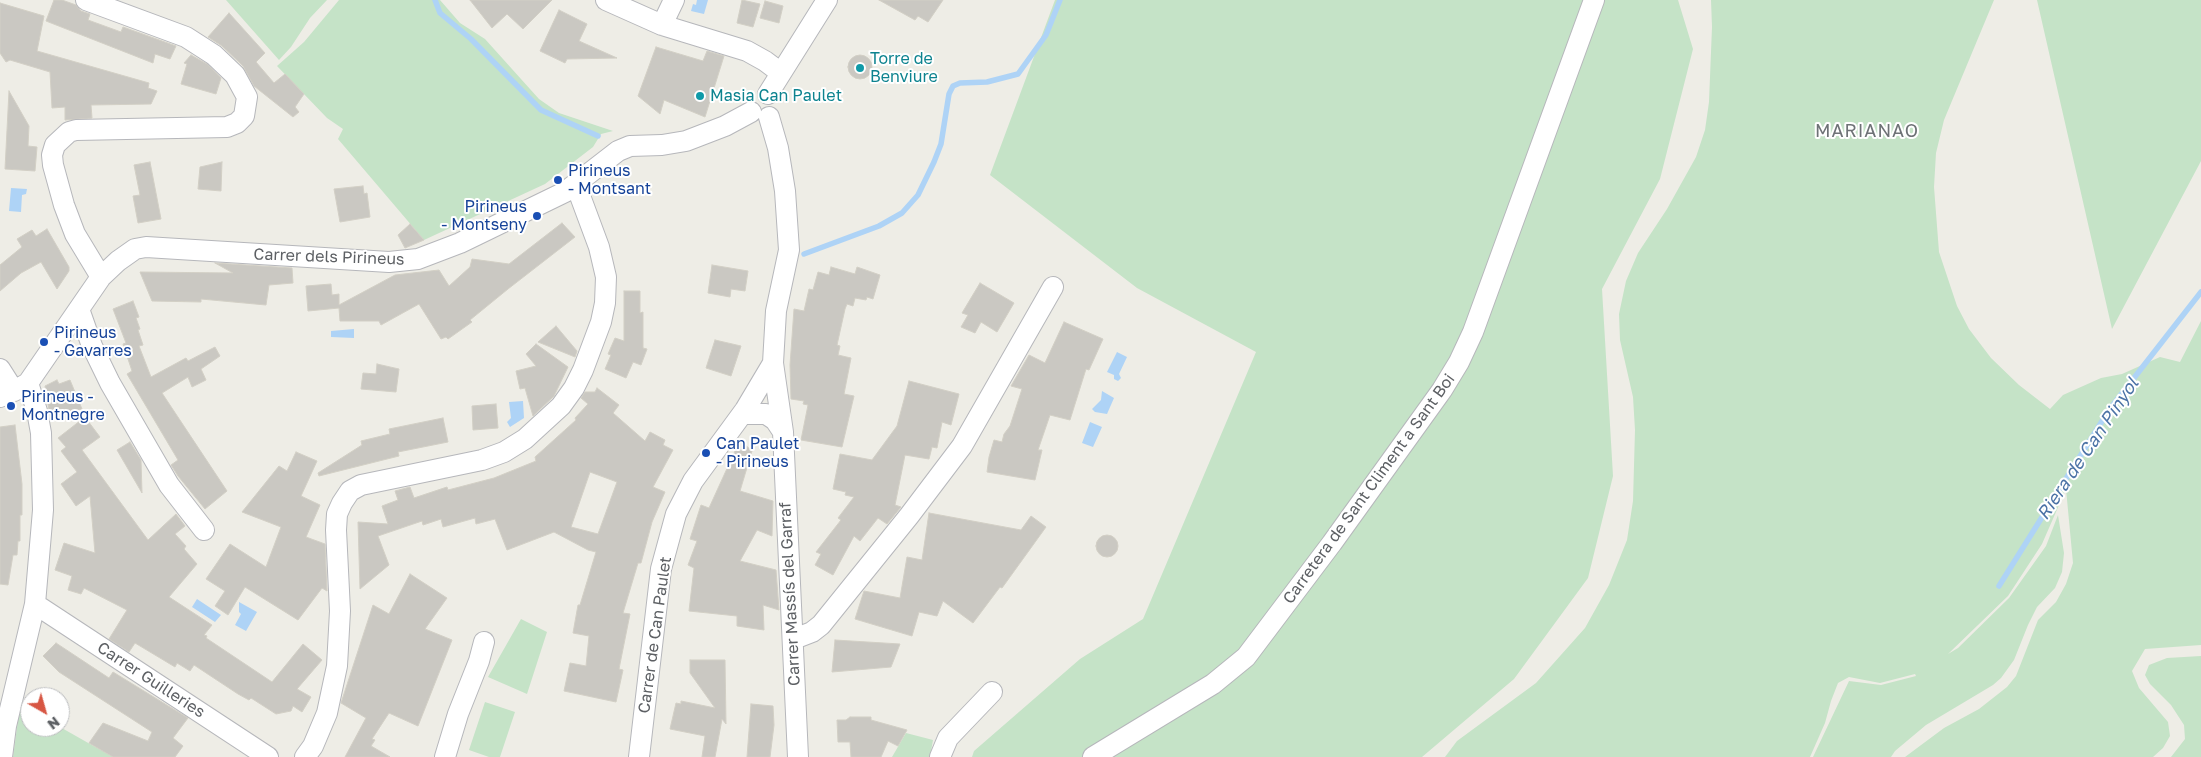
<!DOCTYPE html>
<meta charset="utf-8">
<style>
body{margin:0}
#map{position:relative;width:2201px;height:757px;overflow:hidden;background:#eeede6;font-family:"Golos Text",sans-serif}
canvas{display:block}
.north{position:absolute;left:20px;top:687px;width:50px;height:50px;box-sizing:border-box;background:#fff;border:1px solid #bebfc1;border-radius:50%;rotate:142deg;font-size:14px;font-weight:700;line-height:20px;text-align:center;color:#5d6064}
.north::after{content:'';display:block;margin:auto;width:18px;height:22px;background:#d75643;clip-path:polygon(50% 0,100% 100%,50% 72%,0 100%)}
</style>
<div id="map">
<canvas width="2201" height="757"></canvas>
<div class="north">N</div>
</div>
<script>
const g = document.querySelector('canvas').getContext('2d');
g.lineJoin = 'round';
function fillPath(path, color) { g.fillStyle = color; g.fill(path, 'evenodd'); }
const shape = rows => new Path2D(rows.map(r => 'M' + r).join(''));
function trace(path, color, width, dash) { g.strokeStyle = color; g.lineWidth = width; g.lineCap = dash ? 'butt' : 'round'; g.setLineDash(dash || []); g.stroke(path); }
function write(font, color, halo, rows, align = 'center') {
  g.font = font + ' "Golos Text",sans-serif'; g.lineWidth = 4; g.setLineDash([]); g.textBaseline = 'middle'; g.strokeStyle = halo; g.fillStyle = color; for (const [text, x, y, turn = 0] of rows) {
    g.save(); g.translate(x, y); g.rotate((+turn || 0) * Math.PI / 180); g.textAlign = isNaN(turn) ? turn : align; if (halo) g.strokeText(text, 0, 0); g.fillText(text, 0, 0); g.restore();
  }
}
fillPath(shape([
 [226,0,327,0,310,18,291,47,279,60],
 [339,0,440,0,460,23,485,39,539,99,559,113,613,131,601,134,593,147,545,184,424,240,338,139,343,129,327,118,277,66,304,42],
 [1055,0,1678,0,1693,49,1660,179,1602,289,1613,476,1588,578,1514,679,1422,757,972,757,974,751,1080,659,1143,619,1256,352,1137,288,990,175],
 [1711,0,1994,0,1944,120,1936,153,1934,187,1939,252,1957,306,1969,329,1991,358,2019,385,2050,409,2063,395,2101,378,2122,374,2160,357,2180,362,2201,321,2201,645,2145,649,2132,671,2139,688,2168,722,2170,736,2163,748,2153,757,1905,757,1944,728,1979,709,2007,687,2016,676,2038,620,2056,602,2066,584,2073,563,2066,489,2042,544,2008,596,1948,654,1958,648,2009,598,2046,546,2058,515,2064,553,2062,572,2055,588,2037,607,2028,625,2014,660,2001,678,1993,685,1926,725,1895,751,1891,757,1813,757,1849,681,1881,685,1916,676,1915,674,1880,683,1849,677,1838,683,1831,701,1825,723,1810,757,1445,757,1457,741,1536,683,1585,628,1609,585,1627,540,1633,501,1635,430,1633,397,1620,340,1619,314,1626,281,1638,253,1667,209,1696,157,1705,130,1709,102,1712,27],
 [2037,0,2201,0,2201,161,2112,329],
 [521,619,547,632,527,694,488,677],
 [2201,656,2201,757,2171,757,2185,739,2184,725,2171,705,2150,684,2145,675,2149,665,2167,658],
 [485,702,515,712,500,757,489,757,469,750],
 [20,705,30,709,30,727,60,727,113,757,13,757],
 [906,733,933,740,930,757,892,757]
]), '#c5e3c7');
fillPath(shape([
 [697,0,708,0,704,14,691,11,693,4,696,5],
 [11,188,27,189,26,194,22,195,21,212,9,211],
 [354,329,354,338,331,337,331,331],
 [1117,352,1127,357,1119,374,1121,378,1118,381,1114,379,1114,375,1107,372],
 [1102,391,1114,398,1107,414,1095,412,1092,409,1101,400],
 [523,401,524,418,510,427,507,422,511,418,509,402],
 [1090,422,1102,427,1093,447,1082,443],
 [197,599,221,615,215,622,192,607],
 [239,602,257,612,246,631,235,625,241,614,239,612]
]), '#aed3f6');
trace(shape([
 [435,0,440,13,471,39,541,110,598,136],
 [804,254,879,226,902,213,918,195,934,162,941,144,949,94,953,86,960,83,987,82,1018,74,1046,35,1060,0],
 [1999,586,2109,410,2201,292]
]), '#aed3f6', 5.5);
const building = shape([
 [54,0,62,0,76,5,81,11,90,14,88,20,121,32,123,27,137,32,176,46,170,59,155,54,153,63,46,21,54,0],
 [470,0,552,0,523,29,507,14,492,28,470,0],
 [742,0,760,4,753,27,737,23,742,0],
 [879,0,943,0,928,22,918,16,915,20,879,0],
 [765,1,783,6,779,23,760,18,765,1],
 [0,3,44,16,37,51,149,83,148,88,157,91,151,104,91,105,92,118,65,120,65,107,52,108,50,72,10,60,6,62,0,53,0,3],
 [559,10,587,24,579,41,617,58,567,59,565,63,540,51,559,10],
 [229,13,265,53,256,62,274,83,285,74,304,94,295,107,299,112,293,117,254,86,243,66,222,46,208,37,229,13],
 [656,47,703,61,707,51,724,56,705,117,664,100,660,114,638,96,656,47],
 '848 67a12 12 0 1 1 24 0a12 12 0 1 1-24 0Z',
 [191,55,207,64,221,78,216,94,181,84,187,64,184,63,191,55],
 [9,91,29,126,28,146,37,147,35,171,5,169,9,91],
 [150,162,161,219,138,223,133,196,140,195,134,165,150,162],
 [222,162,221,191,198,189,200,167,222,162],
 [363,186,364,194,367,193,370,217,340,222,334,189,363,186],
 [562,223,575,237,508,289,470,320,472,322,448,339,446,337,441,339,419,304,381,325,379,321,340,321,339,308,308,311,306,286,331,284,332,295,339,294,339,305,395,275,439,270,449,286,470,267,472,259,509,264,562,223],
 [410,224,424,240,405,248,398,235,410,224],
 [47,229,69,267,69,271,57,289,41,262,21,273,0,291,0,265,22,247,17,239,32,230,36,236,47,229],
 [215,263,292,268,293,283,269,285,266,305,201,299,201,302,152,301,140,272,233,273,215,263],
 [712,265,748,271,745,291,731,289,730,297,708,293,712,265],
 [831,267,855,274,857,267,880,275,873,299,867,297,866,300,855,298,853,306,847,304,845,309,837,345,840,346,838,355,851,358,844,394,854,396,842,447,801,440,808,405,803,404,804,401,791,399,790,365,794,309,804,311,809,289,813,290,818,272,829,275,831,267],
 [980,283,1014,303,997,332,981,322,975,333,961,327,968,315,962,313,980,283],
 [624,291,640,291,640,313,643,312,643,348,647,349,641,365,633,362,626,378,605,369,611,355,608,354,615,338,624,341,624,291],
 [133,301,139,317,136,318,140,329,138,330,143,345,139,346,151,377,186,358,188,361,215,347,220,356,201,369,206,380,192,387,188,377,162,393,227,491,205,509,178,476,171,465,178,460,127,374,132,371,123,344,126,343,113,309,133,301],
 [1064,322,1103,339,1089,370,1086,369,1070,420,1050,415,1038,450,1042,450,1035,480,987,472,989,457,994,440,1002,442,1004,434,1010,426,1022,389,1011,386,1029,355,1045,363,1064,322],
 [556,326,577,351,575,357,538,342,556,326],
 [715,340,741,346,731,376,706,368,715,340],
 [536,344,568,367,554,396,533,416,525,388,520,389,516,371,536,366,526,354,536,344],
 [377,364,399,369,396,392,361,389,363,373,376,374,377,364],
 [57,380,59,384,70,380,82,409,50,416,45,386,57,380],
 [909,381,959,394,951,425,942,422,937,448,932,447,929,459,905,455,895,505,901,507,887,524,878,518,860,541,854,536,833,575,815,565,821,554,816,552,841,520,838,518,854,497,845,495,846,492,833,489,840,454,872,460,897,426,909,381],
 [597,388,619,405,613,413,645,441,650,432,665,440,663,445,673,450,653,487,665,492,652,522,641,563,638,563,623,613,630,614,619,669,623,670,616,702,564,691,570,663,586,666,589,636,573,633,578,605,580,605,596,552,588,550,554,532,507,550,495,519,476,524,475,518,443,527,441,519,423,525,422,521,378,536,389,565,360,589,358,522,388,524,382,506,398,500,395,491,410,487,414,498,447,487,448,490,494,478,536,461,535,457,576,420,575,418,588,404,581,398,585,392,595,392,597,388],
 [590,472,617,482,598,534,571,527,590,472],
 [496,404,498,428,473,430,472,406,496,404],
 [85,417,100,437,82,450,148,540,176,514,185,526,175,534,186,546,184,549,197,564,169,597,212,625,204,635,207,636,206,638,272,682,303,644,322,660,297,689,311,697,302,712,293,706,291,711,276,714,251,698,249,700,238,694,194,665,190,671,177,663,175,667,135,643,129,652,109,639,127,610,84,588,81,594,68,590,72,576,55,570,64,543,95,553,90,496,76,506,61,484,77,472,61,451,66,447,58,438,85,417],
 [443,418,448,442,398,452,399,456,319,476,318,473,362,445,361,441,390,434,389,429,443,418],
 [15,425,22,484,22,515,20,515,20,541,18,541,17,555,13,555,8,585,0,584,0,427,15,425],
 [740,440,752,451,740,491,773,501,772,536,757,530,740,561,776,570,779,610,763,605,764,630,737,626,737,616,689,611,694,568,688,565,697,541,690,539,701,505,709,508,740,440],
 [130,442,141,460,142,493,117,450,130,442],
 [296,452,317,461,301,496,320,505,306,537,325,544,327,591,322,588,298,620,245,587,228,615,215,606,225,591,206,579,230,544,266,567,281,527,242,512,279,466,287,471,296,452],
 [929,513,1021,530,1031,516,1046,527,1002,588,1000,587,973,623,943,601,937,616,919,612,912,636,855,619,864,591,900,598,907,557,922,560,929,513],
 '1096 546a11 11 0 1 1 22 0a11 11 0 1 1-22 0Z',
 [410,574,447,598,425,629,452,640,418,726,389,713,372,739,375,740,371,746,390,757,345,757,366,718,341,703,373,605,389,614,410,574],
 [835,640,900,644,891,667,832,672,835,640],
 [56,643,109,678,113,672,188,718,173,738,183,746,175,757,113,757,89,743,103,723,148,741,152,732,59,672,43,656,56,643],
 [690,660,725,660,726,724,722,719,715,757,702,757,705,736,670,729,676,703,681,704,681,701,715,708,690,673,690,660],
 [751,704,773,706,774,725,770,757,747,757,751,704],
 [850,717,871,717,871,720,907,730,898,746,888,741,881,757,851,757,850,742,838,742,837,720,846,720,850,717]
]);
fillPath(building, '#cac8c2');
trace(building, '#d2cfc5', 1);
const minor = shape([
 [86,0,186,37,214,55,235,75,247,97,244,116,237,123,227,127,76,130,69,132,55,145,52,155,53,165,64,205,75,234,101,277],
 [606,0,662,25,747,51,765,61,781,73],
 [662,25,674,0],
 [768,94,827,0],
 [769,117,778,148,785,191,789,250,776,311,773,363,783,432,798,757],
 [79,309,92,346,110,383,169,485,204,530],
 [0,369,14,391],
 [0,397,14,391,28,383,101,277,118,261,135,249,146,247,389,262,418,259,460,243,565,192,618,151,630,146,662,145,686,141,725,126,751,112],
 [742,414,766,414,775,420,783,432],
 [35,604,268,757],
 [794,639,812,632,821,625,909,516,962,446,1053,287],
 [2,757,6,726,35,604,43,510,41,433,37,411,28,383],
 [305,757,313,746,327,713,337,666,340,611,336,530,337,514,342,503,350,491,361,485,482,460,504,452,525,439,561,406,574,388,583,370,601,322,605,303,606,277,599,247,576,185],
 [445,757,458,714,479,661,484,642],
 [639,757,661,569,676,514,693,481,745,410,773,363],
 [940,757,948,738,992,692],
 [1093,757,1213,684,1246,657,1332,543,1442,390,1459,362,1473,332,1594,0]
]);
trace(minor, '#b6b7bb', 22);
trace(minor, '#fff', 20);
for (const [x, y, r, color] of [
 [860,68,5,"#0f9aa8"],
 [700,96,5,"#0f9aa8"],
 [558,180,5,"#1a4fb4"],
 [537,216,5,"#1a4fb4"],
 [44,342,5,"#1a4fb4"],
 [11,406,5,"#1a4fb4"],
 [706,453,5,"#1a4fb4"]
]) { const dot = new Path2D(); dot.arc(x, y, r, 0, 2 * Math.PI); g.fillStyle = color; g.fill(dot); trace(dot, '#fff', 2); }
write('16px', '#0d838f', '#fff', [
 ["Torre de",870,59],
 ["Benviure",870,77],
 ["Masia Can Paulet",710,96]
], 'left');
write('16px', '#164399', '#fff', [
 ["Pirineus",568,171],
 ["- Montsant",568,189],
 ["Pirineus",527,207,"right"],
 ["- Montseny",527,225,"right"],
 ["Pirineus",54,333],
 ["- Gavarres",54,351],
 ["Pirineus -",21,397],
 ["Montnegre",21,415],
 ["Can Paulet",716,444],
 ["- Pirineus",716,462]
], 'left');
write('16px', '#5d6064', '#fff', [
 ["Carrer dels Pirineus",329,257,2],
 ["Carretera de Sant Climent a Sant Boi",1369,489,-54],
 ["Carrer Massís del Garraf",790,594,-93],
 ["Carrer de Can Paulet",655,635,-82],
 ["Carrer Guilleries",151,680,33]
]);
g.letterSpacing = '1px';
write('18px', '#6e7276', '#fff', [
 ["MARIANAO",1867,131]
]);
g.letterSpacing = '0px';
write('italic 18px', '#4c73a6', '#fff', [
 ["Riera de Can Pinyol",2088,449,-56]
]);
</script>
